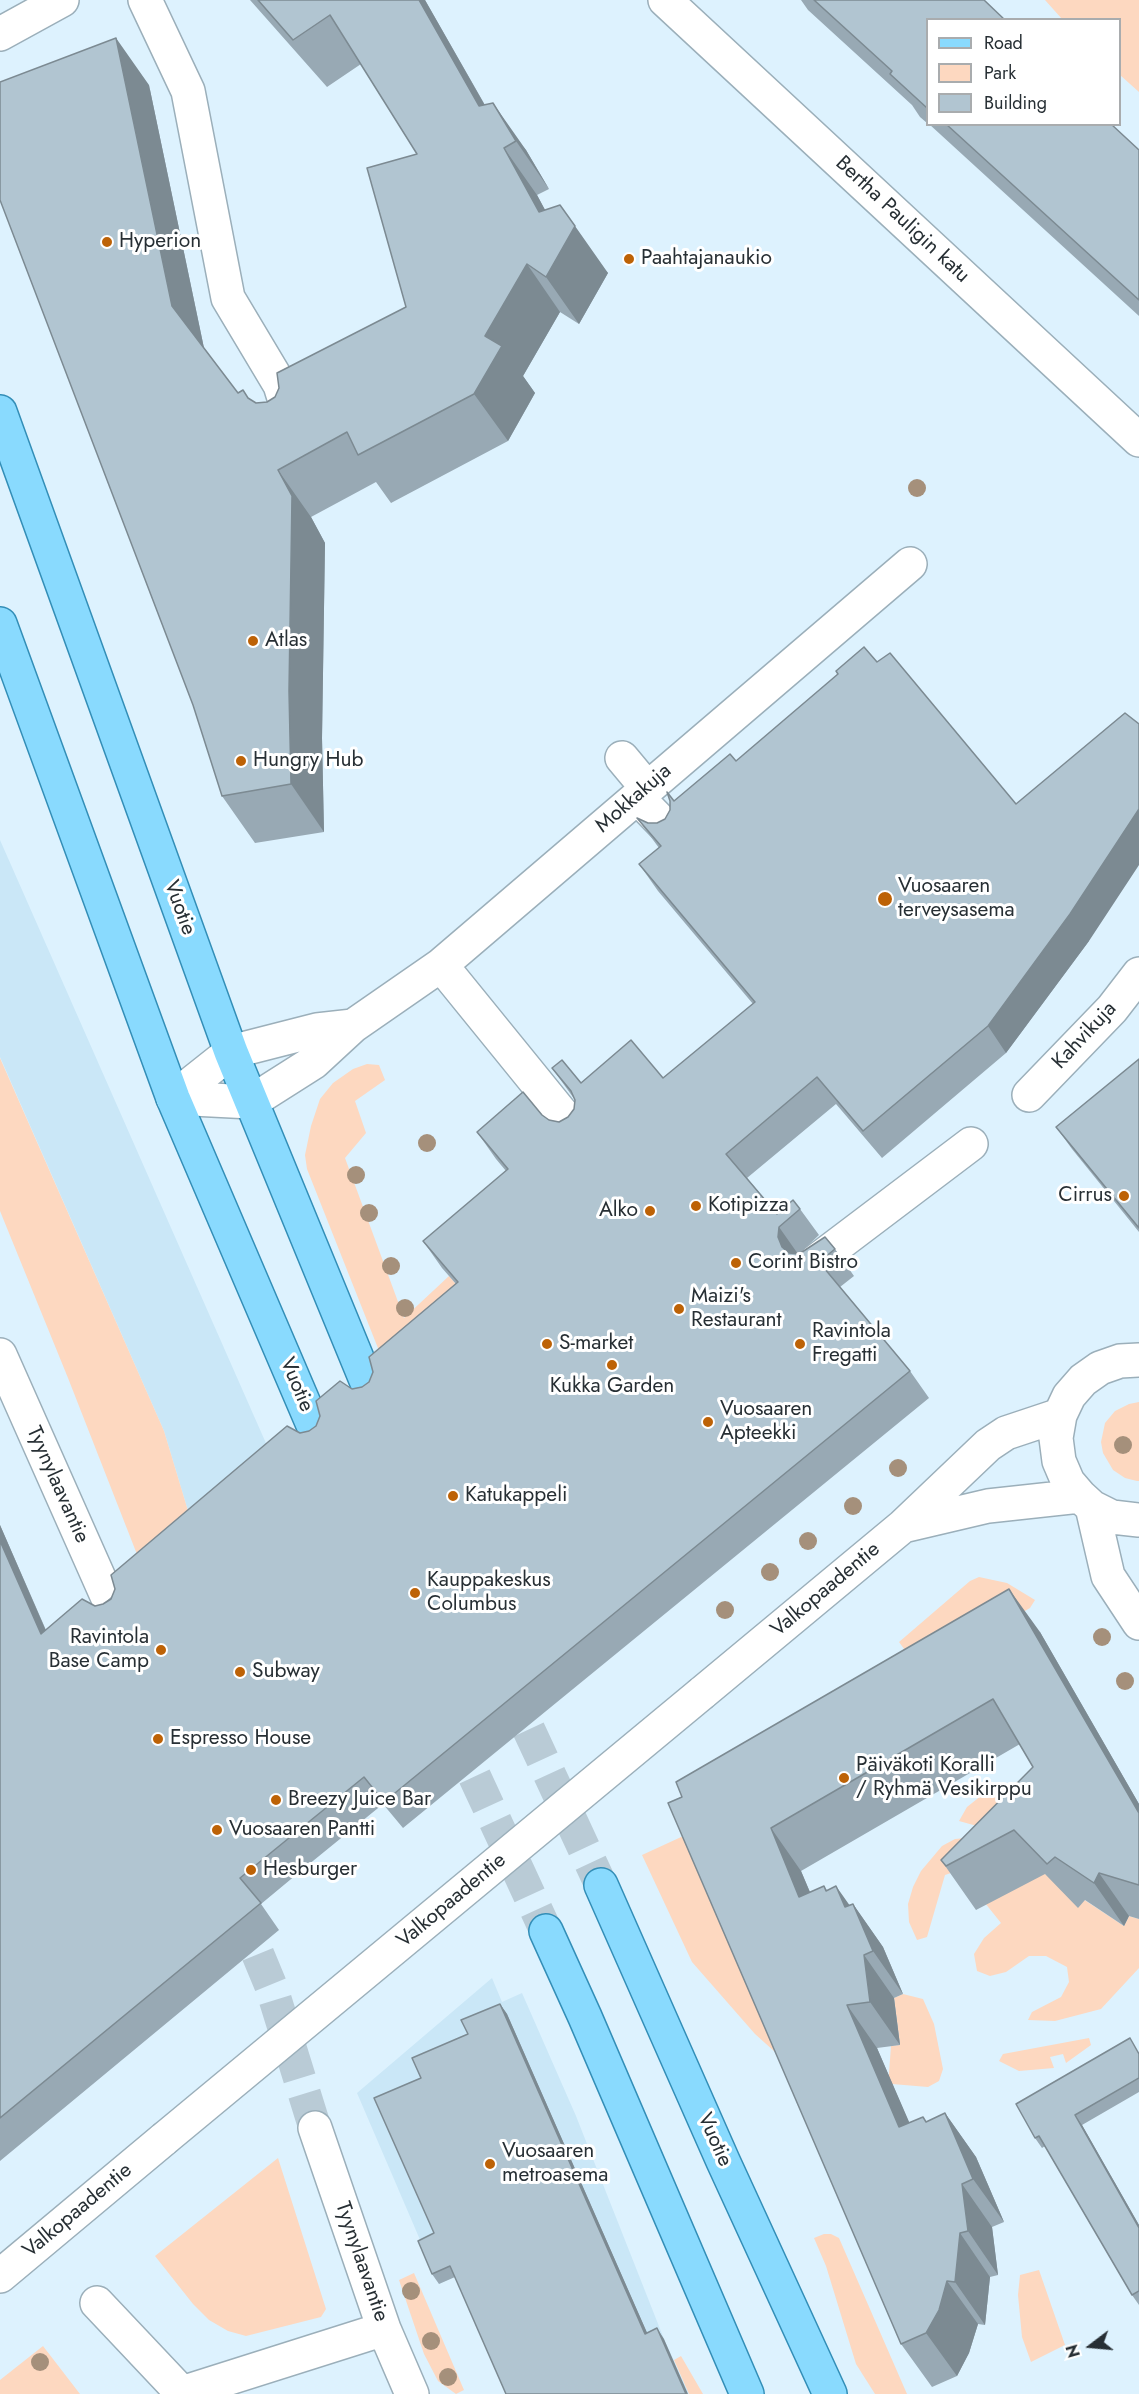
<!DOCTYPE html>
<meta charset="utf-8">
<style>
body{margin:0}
#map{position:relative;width:1139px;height:2394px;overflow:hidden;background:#ddf2fe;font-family:Jost,sans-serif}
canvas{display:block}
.legend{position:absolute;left:926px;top:18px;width:195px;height:108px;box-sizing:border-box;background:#fff;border:2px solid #a9acae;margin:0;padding:8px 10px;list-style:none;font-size:18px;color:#272f34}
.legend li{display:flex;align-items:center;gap:12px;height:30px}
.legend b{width:30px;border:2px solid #a9acae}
.north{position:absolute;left:1061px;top:2316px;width:60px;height:60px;-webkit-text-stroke:4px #fff;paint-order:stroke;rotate:254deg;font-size:16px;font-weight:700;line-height:24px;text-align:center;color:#272f34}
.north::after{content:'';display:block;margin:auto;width:21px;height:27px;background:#272f34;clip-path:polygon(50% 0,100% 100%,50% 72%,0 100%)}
</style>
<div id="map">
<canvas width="1139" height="2394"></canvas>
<ul class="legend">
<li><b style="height:8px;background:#89dafe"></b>Road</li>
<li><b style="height:16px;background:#fdd8c0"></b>Park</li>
<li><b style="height:16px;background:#b1c5d1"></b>Building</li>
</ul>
<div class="north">N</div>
</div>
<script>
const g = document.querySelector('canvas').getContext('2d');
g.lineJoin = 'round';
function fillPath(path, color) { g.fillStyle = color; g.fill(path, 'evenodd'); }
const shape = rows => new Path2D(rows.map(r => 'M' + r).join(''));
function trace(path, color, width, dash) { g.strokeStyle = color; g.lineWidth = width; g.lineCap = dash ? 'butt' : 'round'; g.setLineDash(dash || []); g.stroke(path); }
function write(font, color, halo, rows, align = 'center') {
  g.font = font + ' Jost,sans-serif'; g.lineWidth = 6; g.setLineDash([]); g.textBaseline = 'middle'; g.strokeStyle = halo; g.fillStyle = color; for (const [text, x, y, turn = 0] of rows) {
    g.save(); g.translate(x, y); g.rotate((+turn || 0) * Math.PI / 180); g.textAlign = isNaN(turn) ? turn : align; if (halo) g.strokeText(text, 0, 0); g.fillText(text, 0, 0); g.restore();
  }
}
fillPath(shape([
 [0,840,280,1475,198,1544,164,1431,0,1057],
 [492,1978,502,2002,522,1993,576,2116,664,2339,689,2394,509,2394,456,2276,439,2284,357,2093]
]), '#cae7f7');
fillPath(shape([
 [1045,0,1139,0,1139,92,1120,75,1120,20,1062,19],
 [0,1058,164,1431,198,1544,149,1585,68,1378,0,1211],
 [367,1064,379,1065,385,1080,355,1101,366,1133,345,1158,404,1318,449,1276,477,1309,391,1381,307,1169,305,1155,311,1126,320,1099,333,1083,353,1069],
 [1139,1402,1139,1481,1137,1481,1125,1478,1113,1470,1103,1453,1101,1442,1105,1423,1115,1411,1129,1404],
 [979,1577,1007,1583,1035,1600,1030,1608,921,1672,899,1642,970,1581],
 [1020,1781,1045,1874,1124,1926,1129,1916,1139,1919,1139,1968,1101,2009,1055,2021,1028,2020,1032,2012,1061,1997,1069,1982,1067,1967,1046,1956,1029,1956,1006,1972,990,1976,977,1971,974,1954,984,1938,1001,1923,969,1883,984,1828,959,1821,967,1807,987,1791],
 [692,1832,795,2070,755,2034,692,1962,642,1855],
 [966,1838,960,1870,945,1875,927,1937,917,1940,909,1922,908,1904,913,1887,921,1871,942,1846,955,1839],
 [903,1994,923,1999,934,2024,943,2069,939,2081,928,2087,892,2084,888,2086,891,2046,900,2045,894,1998],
 [1089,2038,1091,2045,1066,2063,1063,2054,1050,2057,1054,2068,1019,2071,999,2061,1003,2054],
 [278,2158,326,2309,321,2317,246,2336,228,2331,209,2320,193,2304,155,2256],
 [824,2234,831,2234,839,2238,907,2394,875,2394,856,2364,826,2266,814,2238],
 [1039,2270,1065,2345,1031,2362,1022,2337,1018,2295,1020,2275],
 [414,2273,464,2390,456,2394,438,2381,424,2354,399,2280],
 [43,2346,80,2394,0,2394,0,2380],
 [681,2356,703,2394,689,2394,674,2360]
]), '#fdd8c0');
trace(shape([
 [239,1909,271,1986,315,2128]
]), '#b9cbd6', 33, [33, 16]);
trace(shape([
 [508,1685,601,1885],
 [454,1732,546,1931]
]), '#b9cbd6', 33, [33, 16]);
const minor = shape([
 [145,0,188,91,228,298,280,385,292,424],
 [665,0,1139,440],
 [0,34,62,0],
 [622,758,647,788],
 [637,797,671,832],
 [441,965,575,1130],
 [1029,1095,1112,1009,1139,974],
 [173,1098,251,1102,314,1062,353,1026,441,965,910,564],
 [173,1098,231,1052,317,1030,353,1026],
 [815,1262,971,1144],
 [0,1355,115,1614],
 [1139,1360,1120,1361,1100,1368,1083,1380,1069,1396,1060,1415,1056,1438,1059,1461,1068,1482,1080,1496,1092,1507,1112,1517,1139,1520],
 [1092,1507,1108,1576,1139,1623],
 [903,1526,988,1506,1080,1496],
 [702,1693,903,1526,988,1445,1006,1433,1060,1415],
 [315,2128,384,2329,412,2394],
 [0,2276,164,2139],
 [97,2303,182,2393,384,2329]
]);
const major = shape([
 [0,412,231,1052,373,1397],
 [0,624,173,1098,320,1441],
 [601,1885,723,2161,830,2394],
 [546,1931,585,2017,747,2394]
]);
trace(minor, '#9bafba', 36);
trace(major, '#338eb7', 36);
trace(minor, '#fff', 33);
trace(major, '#89dafe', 33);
const minorBridge = shape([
 [164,2139,702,1693]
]);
trace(minorBridge, '#9bafba', 36, []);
trace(minorBridge, '#fff', 33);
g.fillStyle = '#a5907b';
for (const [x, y] of [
 [917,488],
 [427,1143],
 [356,1175],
 [369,1213],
 [391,1266],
 [405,1308],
 [1123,1445],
 [898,1468],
 [853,1506],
 [808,1541],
 [770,1572],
 [725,1610],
 [1102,1637],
 [1125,1681],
 [411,2291],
 [431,2341],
 [40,2362],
 [448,2377]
]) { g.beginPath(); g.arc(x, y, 9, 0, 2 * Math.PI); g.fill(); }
fillPath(shape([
 [250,0,425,0,485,105,526,150,549,189,537,195,545,210,608,273,579,324,560,312,523,376,535,393,508,441,391,503,376,482,311,517,325,543,322,738,324,832,255,843,222,796,149,85,204,348,238,393,243,390,249,399,256,403,267,402,406,307,417,154,361,64,327,87],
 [801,0,984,0,927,20,927,123,920,117,912,105,808,10],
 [929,124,1111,124,1139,150,1139,316],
 [736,761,1089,941,1006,1053,882,1158,836,1104,747,1178,777,1214,800,1209,819,1235,799,1254,835,1249,854,1276,840,1287,910,1371,929,1398,403,1828,383,1804,308,1865,261,1904,279,1930,0,2161,0,1525,46,1630,95,1606,103,1604,300,1433,309,1431,316,1426,352,1389,362,1387,369,1382,456,1284,442,1268,423,1241,506,1171,496,1159,477,1132,542,1115,549,1120,559,1122,568,1117,574,1109,575,1100,552,1068,581,1083,663,1078,753,1004,658,891,639,864,659,848,637,818,648,823,657,823,665,819,670,810,674,801],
 [1139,1059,1139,1232,1072,1149,1056,1127],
 [1040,1632,1139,1804,1139,1919,1129,1916,1124,1926,1085,1900,1078,1908,1045,1874,976,1910,941,1860,1033,1767,1020,1744,801,1871,810,1892,824,1886,827,1890,849,1905,853,1904,883,1947,903,1994,894,1998,900,2045,877,2048,909,2123,927,2122,945,2113,976,2157,1004,2222,992,2227,998,2275,990,2277,985,2325,978,2324,969,2353,957,2376,932,2387,901,2344,668,1803],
 [500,2004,507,2014,647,2333,664,2339,455,2277,439,2284,432,2274,434,2233,421,2078],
 [1139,2052,1139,2092,1082,2125,1139,2225,1139,2305,1132,2295,1045,2146,1042,2148,1035,2138]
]), '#98a9b4');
fillPath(shape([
 [419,0,425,0,508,146,479,106],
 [116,38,149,85,205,353,172,306],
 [493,103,526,150,549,189,516,141],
 [504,148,537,195,564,245,575,226,608,273,579,324,546,277,539,212],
 [527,264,560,312,523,376,535,393,508,441,474,394,485,336],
 [278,470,311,517,325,543,322,738,324,832,291,784],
 [1139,809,1139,865,1089,941,1006,1053,988,1026],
 [779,1227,798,1254,796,1264,782,1247,778,1237],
 [0,1525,59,1661,41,1634,0,1541],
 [1009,1589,1040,1632,1139,1804,1139,1813],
 [771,1828,801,1871,830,1940,799,1897],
 [1099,1873,1129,1916,1124,1926,1094,1883],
 [836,1886,860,1920,853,1904,883,1947,903,1994,873,1951,845,1907],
 [864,1955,894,1998,900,2045,870,2002],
 [500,2004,507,2014,652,2344,645,2334],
 [847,2005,877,2048,930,2170,899,2127],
 [945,2113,976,2157,1004,2222,973,2179],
 [1075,2115,1082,2125,1139,2225,1139,2228],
 [962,2184,992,2227,998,2275,968,2231],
 [960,2233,990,2277,985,2325,955,2282],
 [947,2281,978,2324,969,2353,957,2376,926,2333],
 [657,2328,664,2339,688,2394,686,2394]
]), '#7c8a92');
const building = shape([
 [258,0,419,0,479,106,493,103,516,141,504,148,539,212,560,205,575,226,546,277,527,264,485,336,502,346,474,394,358,455,347,432,278,470,292,496,289,691,291,784,222,796,193,705,0,200,0,82,116,38,172,306,238,393,243,390,248,398,256,403,267,402,275,397,279,388,277,373,406,307,367,168,417,154,330,15,293,40,258,0],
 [814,0,984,0,1005,20,927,20,927,108,890,74,892,71,814,0],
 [946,124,1111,124,1139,150,1139,300,946,124],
 [864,647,877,662,890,653,1016,804,1125,713,1139,724,1139,809,1070,914,988,1026,863,1131,817,1077,726,1154,777,1214,793,1200,800,1209,779,1227,778,1237,782,1247,789,1253,799,1254,825,1237,835,1249,819,1262,910,1371,384,1802,364,1777,289,1838,240,1878,261,1903,0,2118,0,1541,41,1634,82,1599,95,1606,103,1604,111,1599,115,1589,111,1575,287,1426,300,1433,309,1431,316,1426,320,1416,316,1401,340,1381,352,1389,362,1387,369,1382,373,1372,369,1357,458,1282,423,1241,508,1169,477,1132,523,1092,542,1115,549,1120,559,1122,568,1117,574,1109,575,1100,571,1091,552,1068,562,1060,581,1083,631,1040,663,1078,755,1002,639,864,661,846,637,818,648,823,657,823,665,819,670,810,670,801,667,792,674,801,730,754,736,761,838,674,836,671,864,647],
 [1139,1059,1139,1228,1056,1127,1139,1059],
 [1009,1589,1139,1813,1139,1885,1099,1873,1094,1883,1055,1857,1047,1864,1014,1830,946,1866,941,1860,1033,1767,993,1699,771,1828,799,1897,824,1886,826,1891,836,1886,845,1907,853,1904,873,1951,864,1955,870,2002,847,2005,899,2127,923,2117,926,2122,945,2113,973,2179,962,2184,968,2231,960,2233,955,2282,947,2281,939,2310,926,2333,901,2344,668,1803,682,1797,676,1782,1009,1589],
 [500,2004,645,2334,657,2328,686,2394,506,2394,450,2266,432,2274,418,2241,434,2233,374,2098,421,2078,412,2058,468,2034,461,2020,500,2004],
 [1130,2038,1139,2054,1139,2078,1075,2115,1139,2228,1139,2291,1132,2295,1039,2136,1035,2138,1016,2104,1130,2038]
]);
fillPath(building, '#b1c5d1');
trace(building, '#7c8a92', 1.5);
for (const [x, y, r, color] of [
 [107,242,6,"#bd6206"],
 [629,259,6,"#bd6206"],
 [253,641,6,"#bd6206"],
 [241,761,6,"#bd6206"],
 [885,899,8,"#bd6206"],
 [1124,1196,6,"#bd6206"],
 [696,1206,6,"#bd6206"],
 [650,1211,6,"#bd6206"],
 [736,1263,6,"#bd6206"],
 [679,1309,6,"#bd6206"],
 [547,1344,6,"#bd6206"],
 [800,1344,6,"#bd6206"],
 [612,1365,6,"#bd6206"],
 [708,1422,6,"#bd6206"],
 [453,1496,6,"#bd6206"],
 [415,1593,6,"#bd6206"],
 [161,1650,6,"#bd6206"],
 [240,1672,6,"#bd6206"],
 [158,1739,6,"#bd6206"],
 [844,1778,6,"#bd6206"],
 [276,1800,6,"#bd6206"],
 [217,1830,6,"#bd6206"],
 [251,1870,6,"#bd6206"],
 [490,2164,6,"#bd6206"]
]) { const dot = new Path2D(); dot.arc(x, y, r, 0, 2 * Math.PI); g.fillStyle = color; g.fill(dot); trace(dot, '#fff', 2); }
write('21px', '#272f34', '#fff', [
 ["Bertha Pauligin katu",902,220,43],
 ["Mokkakuja",634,799,-41],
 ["Vuotie",179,908,70],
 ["Kahvikuja",1085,1036,-47],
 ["Vuotie",296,1385,67],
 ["Tyynylaavantie",57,1485,66],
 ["Valkopaadentie",826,1590,-40],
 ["Valkopaadentie",452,1901,-40],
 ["Vuotie",714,2140,66],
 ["Valkopaadentie",78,2211,-40],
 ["Tyynylaavantie",361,2262,71]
]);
write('21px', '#272f34', '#fff', [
 ["Hyperion",119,242],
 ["Paahtajanaukio",641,259],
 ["Atlas",265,641],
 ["Hungry Hub",253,761],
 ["Vuosaaren",898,887],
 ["terveysasema",898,911],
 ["Cirrus",1112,1196,"right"],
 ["Kotipizza",708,1206],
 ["Alko",638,1211,"right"],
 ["Corint Bistro",748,1263],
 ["Maizi's",691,1297],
 ["Restaurant",691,1321],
 ["Ravintola",812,1332],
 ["Fregatti",812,1356],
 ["S-market",559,1344],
 ["Kukka Garden",612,1387,"center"],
 ["Vuosaaren",720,1410],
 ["Apteekki",720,1434],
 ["Katukappeli",465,1496],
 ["Kauppakeskus",427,1581],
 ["Columbus",427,1605],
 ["Ravintola",149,1638,"right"],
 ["Base Camp",149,1662,"right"],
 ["Subway",252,1672],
 ["Espresso House",170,1739],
 ["Päiväkoti Koralli",856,1766],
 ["/ Ryhmä Vesikirppu",856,1790],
 ["Breezy Juice Bar",288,1800],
 ["Vuosaaren Pantti",229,1830],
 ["Hesburger",263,1870],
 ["Vuosaaren",502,2152],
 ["metroasema",502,2176]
], 'left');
</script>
